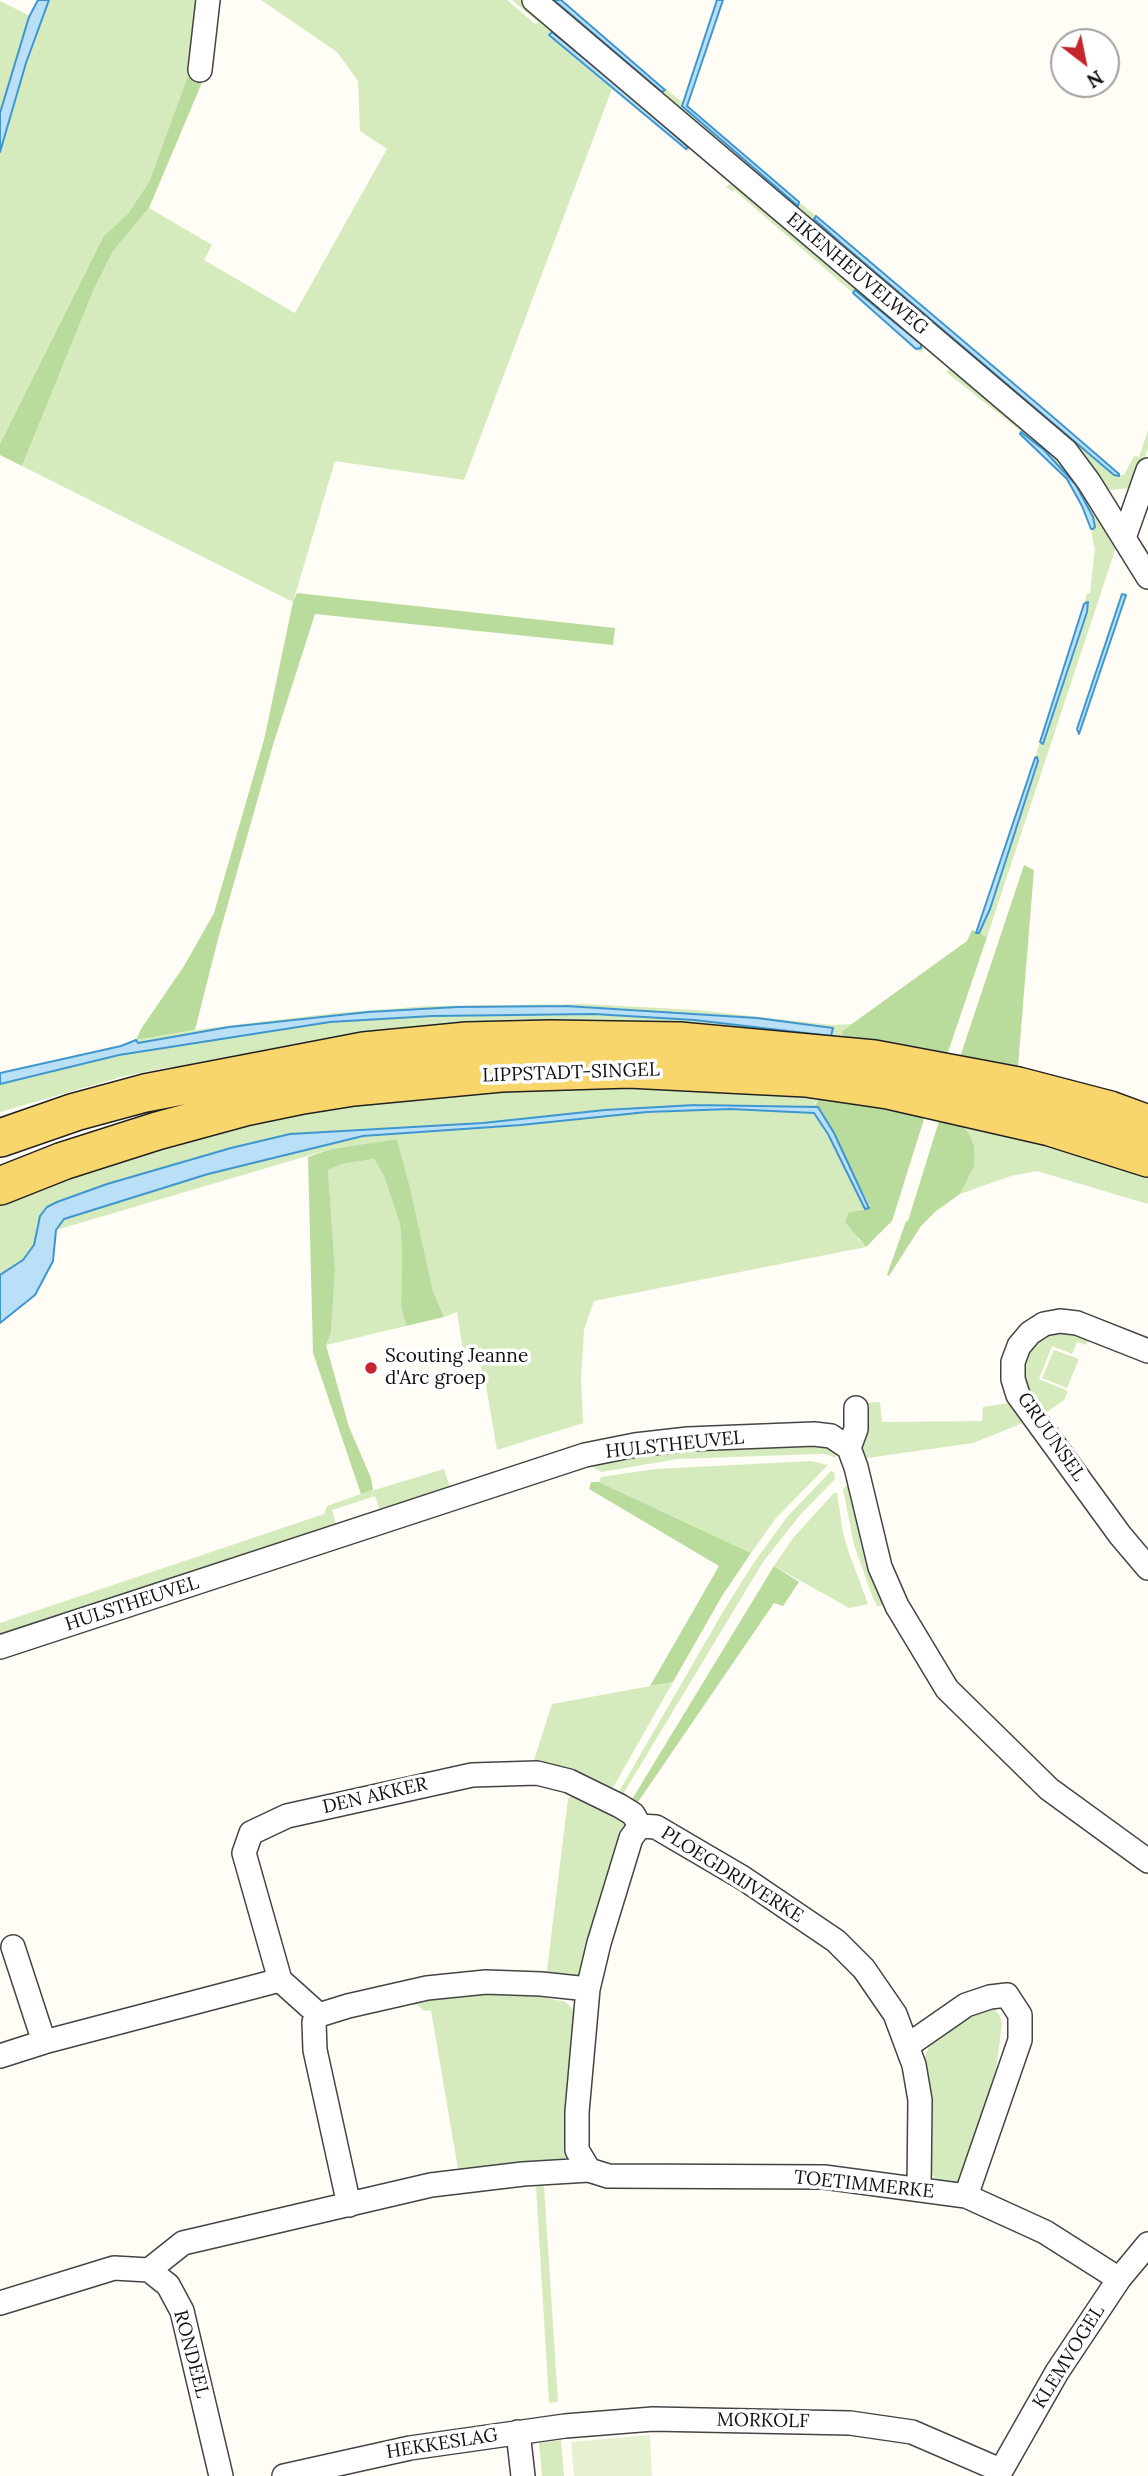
<!DOCTYPE html>
<style>
body{margin:0}
#map{position:relative;width:1148px;height:2476px;overflow:hidden;background:#fffdf5;font-family:Lora,serif}
canvas{display:block}
.north{position:absolute;left:1050px;top:28px;width:70px;height:70px;box-sizing:border-box;background:#fff;border:2px solid #a0a0a0;border-radius:50%;rotate:148deg;font-size:19px;font-weight:700;line-height:28px;text-align:center;color:#111}
.north::after{content:'';display:block;margin:auto;width:24px;height:32px;background:#c4262e;clip-path:polygon(50% 0,100% 100%,50% 72%,0 100%)}
</style>
<div id="map">
<canvas width="1148" height="2476"></canvas>
<div class="north">N</div>
</div>
<script>
const g = document.querySelector('canvas').getContext('2d');
g.lineJoin = 'round';
function fillPath(path, color) { g.fillStyle = color; g.fill(path, 'evenodd'); }
const shape = rows => new Path2D(rows.map(r => 'M' + r).join(''));
function trace(path, color, width, dash) { g.strokeStyle = color; g.lineWidth = width; g.lineCap = dash ? 'butt' : 'round'; g.setLineDash(dash || []); g.stroke(path); }
function write(font, color, halo, rows, align = 'center') {
  g.font = font + ' Lora,serif'; g.lineWidth = 7; g.setLineDash([]); g.textBaseline = 'middle'; g.strokeStyle = halo; g.fillStyle = color; for (const [text, x, y, turn = 0] of rows) {
    g.save(); g.translate(x, y); g.rotate((+turn || 0) * Math.PI / 180); g.textAlign = isNaN(turn) ? turn : align; if (halo) g.strokeText(text, 0, 0); g.fillText(text, 0, 0); g.restore();
  }
}
fillPath(shape([
 [49,0,203,0,191,69,149,182,128,215,103,237,0,444,0,152,26,63],
 [261,0,507,0,535,24,538,22,512,0,523,0,692,143,688,152,684,149,687,147,639,104,552,32,549,33,549,36,612,89,464,480,335,461,293,602,22,466,94,289,113,251,149,208,212,245,204,260,295,313,387,149,360,131,358,81,337,52],
 [546,0,554,0,662,92,665,88,683,103,684,109,795,206,798,206,799,202,816,216,814,219,841,243,1114,475,1124,475,1134,456,1139,457,1148,430,1148,448,1138,478,1130,488,1111,490,1102,486],
 [0,1,30,16,0,113],
 [731,183,740,184,927,342,921,353,916,349,918,350,920,344,856,290,853,293,734,190,733,192,726,187],
 [951,367,1065,462,1117,544,987,937,978,933,990,909,1038,761,1038,757,1035,758,1040,742,1043,744,1045,741,1087,612,1089,606,1086,603,1084,604,1087,593,1090,594,1095,547,1094,547,1091,529,1093,529,1076,485,1022,432,946,372],
 [585,1004,696,1010,833,1025,851,1024,842,1031,897,1048,929,1051,1002,1070,1018,1066,1016,1079,247,1061,165,1068,121,1077,0,1112,0,1084,10,1081,119,1055,330,1022,432,1016,594,1014,694,1020,831,1035,833,1028,757,1018,566,1006,457,1007,368,1012,229,1027,138,1043,136,1040,209,1028,335,1013,428,1006],
 [485,1081,806,1086,1148,1163,1148,1204,1037,1171,1011,1176,960,1194,974,1167,940,1118,815,1102,814,1106,648,1107,483,1123,290,1134,231,1148,107,1184,47,1207,37,1223,34,1244,23,1260,0,1275,0,1199,235,1121],
 [730,1109,814,1113,818,1117,865,1209,849,1212,858,1239,866,1247,594,1301,584,1330,581,1378,583,1423,497,1450,485,1380,475,1350,463,1351,457,1312,444,1317,433,1291,410,1187,397,1139,331,1149,56,1230,64,1219,80,1212,208,1174,349,1138,521,1125,605,1115],
 [374,1159,384,1176,400,1224,402,1250,401,1306,406,1326,326,1345,331,1333,335,1271,328,1170,342,1164],
 [1053,1329,1089,1336,1086,1345,1077,1342,1072,1354,1052,1346,1039,1379,1068,1391,1064,1400,1043,1415,1023,1386,1019,1361,1030,1345],
 [1054,1350,1079,1359,1067,1388,1042,1378],
 [880,1402,882,1422,982,1421,983,1407,1015,1402,1028,1421,973,1443,867,1458,860,1446,862,1403],
 [817,1443,839,1452,835,1458,826,1454,817,1454,678,1459,601,1472,592,1466,593,1462,640,1453],
 [811,1461,828,1465,776,1518,751,1553,599,1482,601,1477,656,1469],
 [444,1469,451,1490,381,1513,375,1496,332,1510,337,1529,0,1638,0,1623,324,1514,327,1506,361,1494],
 [831,1471,834,1472,835,1479,800,1515,763,1562,623,1794,617,1795,724,1610,755,1561,787,1517],
 [852,1480,884,1602,881,1606,877,1606,873,1598,854,1545,843,1489],
 [834,1493,837,1493,843,1533,849,1553,868,1604,849,1608,774,1566,793,1538],
 [673,1682,611,1791,566,1768,534,1760,552,1704],
 [572,1794,626,1824,613,1861,584,1966,576,1978,546,1978,568,1799],
 [511,1991,566,2002,574,2011,576,2024,567,2160,560,2164,459,2175,431,2010,424,2011,418,2005,414,2005,420,2000,441,1995],
 [984,2010,995,2010,1000,2016,1002,2024,996,2069,963,2176,956,2182,946,2183,937,2180,931,2173,932,2113,924,2059,929,2047,976,2013],
 [536,2186,544,2186,558,2402,549,2403],
 [561,2440,564,2476,542,2476,539,2443]
]), '#d5ebbd');
fillPath(shape([
 [191,68,206,73,149,208,113,251,94,289,22,466,0,455,0,444,103,237,128,214,149,182],
 [297,593,615,628,613,645,315,614,273,745,218,939,195,1030,136,1040,141,1029,184,966,214,913,264,740,293,602],
 [1024,865,1034,870,1018,1066,1002,1070,959,1060],
 [972,930,987,937,947,1055,843,1039,842,1031,967,941],
 [847,1098,920,1112,919,1117,924,1119,892,1221,866,1247,845,1222,849,1212,867,1209,870,1206,821,1110,814,1106,820,1099],
 [940,1118,960,1123,969,1134,974,1146,974,1167,960,1194,936,1211,921,1226,889,1276,887,1275,906,1221,908,1221],
 [397,1139,410,1187,433,1291,444,1317,406,1326,401,1306,402,1250,400,1224,384,1176,374,1159,342,1164,328,1170,335,1271,331,1333,326,1345,349,1427,371,1478,373,1490,361,1494,313,1353,308,1157,331,1149],
 [591,1482,599,1482,751,1553,722,1596,673,1682,650,1686,719,1566,589,1489],
 [774,1566,799,1582,783,1606,774,1603,636,1805,631,1801]
]), '#b9dc9c');
fillPath(shape([
 [650,2435,652,2476,574,2476,571,2442]
]), '#e6f2cf');
const water = shape([
 [38,0,49,0,26,63,0,152,0,113,29,17,38,0],
 [554,0,561,0,665,90,662,92,554,0],
 [717,0,723,0,687,106,799,202,798,206,682,106,717,0],
 [552,32,639,103,688,147,686,149,549,35,552,32],
 [816,216,1053,417,1119,474,1119,476,1114,475,841,243,814,219,816,216],
 [855,290,921,344,921,348,916,349,853,293,855,290],
 [1021,432,1044,450,1076,485,1093,517,1095,527,1093,529,1091,529,1082,506,1067,479,1020,434,1021,432],
 [1122,594,1126,595,1079,734,1077,729,1122,594],
 [1088,602,1087,612,1043,744,1040,742,1084,604,1088,602],
 [1037,757,1038,761,990,909,979,933,976,933,1035,758,1037,757],
 [566,1006,757,1018,833,1028,831,1036,694,1020,594,1014,432,1016,330,1022,119,1055,0,1084,0,1073,121,1046,136,1040,138,1043,229,1027,368,1012,457,1007,566,1006],
 [695,1105,818,1107,834,1133,869,1208,865,1209,828,1134,814,1113,730,1109,647,1112,521,1125,363,1136,208,1174,64,1219,56,1230,53,1261,35,1295,0,1323,0,1275,23,1260,34,1245,40,1216,47,1207,57,1202,107,1184,231,1148,290,1134,483,1123,605,1110,695,1105]
]);
fillPath(water, '#b9e0f7');
trace(water, '#3f96cf', 2);
const street = shape([
 [534,0,1066,451,1089,482,1148,577],
 [200,70,208,0],
 [1124,538,1148,470],
 [1148,1351,1077,1323,1060,1321,1044,1324,1030,1333,1019,1346,1013,1362,1013,1379,1018,1395,1120,1535,1148,1568],
 [849,1448,856,1429,856,1408],
 [0,1647,585,1455,635,1445,688,1439,814,1434,831,1436,849,1448,856,1467,880,1567,897,1606,947,1689,1049,1789,1148,1861],
 [640,1826,656,1827,743,1878,836,1941,864,1969,895,2014,914,2065,920,2100,919,2189],
 [13,1947,44,2042],
 [280,1980,244,1853,251,1833,287,1816,472,1775,537,1773,569,1781,620,1806,633,1814,640,1826],
 [319,2015,314,2022,315,2050,349,2205],
 [907,2046,966,2005,990,1997,1007,1995,1020,2015,1020,2040,966,2196],
 [0,2056,44,2042,280,1980,319,2015,348,2006,427,1988,486,1982,541,1984,588,1989],
 [589,2170,577,2150,577,2112,588,1989,599,1943,631,1838,640,1826],
 [149,2270,183,2243,431,2185,523,2174,589,2170,608,2176,824,2177,966,2196,1045,2232,1119,2279],
 [0,2303,114,2268,149,2270,168,2285,182,2311,221,2476],
 [518,2432,523,2476],
 [284,2476,410,2448,565,2426,653,2419,850,2423,912,2432,1000,2470],
 [998,2476,1057,2372,1119,2279,1148,2244]
]);
const primary = shape([
 [0,1138,75,1112,145,1093,364,1051,467,1041,550,1039,679,1041,874,1059,1018,1086,1110,1110,1148,1124],
 [0,1186,63,1161,157,1131,245,1107,303,1095,353,1087,501,1073,629,1069,806,1078,888,1090,1050,1127,1148,1158]
]);
trace(street, '#444', 26);
trace(primary, '#222', 40);
trace(street, '#fff', 23);
trace(primary, '#f9d66b', 37);
for (const [x, y, r, color] of [
 [371,1368,7,"#c4262e"]
]) { const dot = new Path2D(); dot.arc(x, y, r, 0, 2 * Math.PI); g.fillStyle = color; g.fill(dot); trace(dot, '#fff', 2.5); }
write('19px', '#111', '#fff', [
 ["EIKENHEUVELWEG",857,274,40],
 ["LIPPSTADT-SINGEL",571,1073,-2],
 ["GRUUNSEL",1051,1437,55],
 ["HULSTHEUVEL",675,1445,-6],
 ["HULSTHEUVEL",132,1604,-18],
 ["DEN AKKER",375,1796,-13],
 ["PLOEGDRIJVERKE",732,1875,32],
 ["TOETIMMERKE",864,2185,6],
 ["RONDEEL",191,2354,75],
 ["KLEMVOGEL",1069,2357,-58],
 ["MORKOLF",763,2421,1],
 ["HEKKESLAG",442,2444,-9]
]);
write('19px', '#111', '#fff', [
 ["Scouting Jeanne",385,1357],
 ["d'Arc groep",385,1379]
], 'left');
</script>
